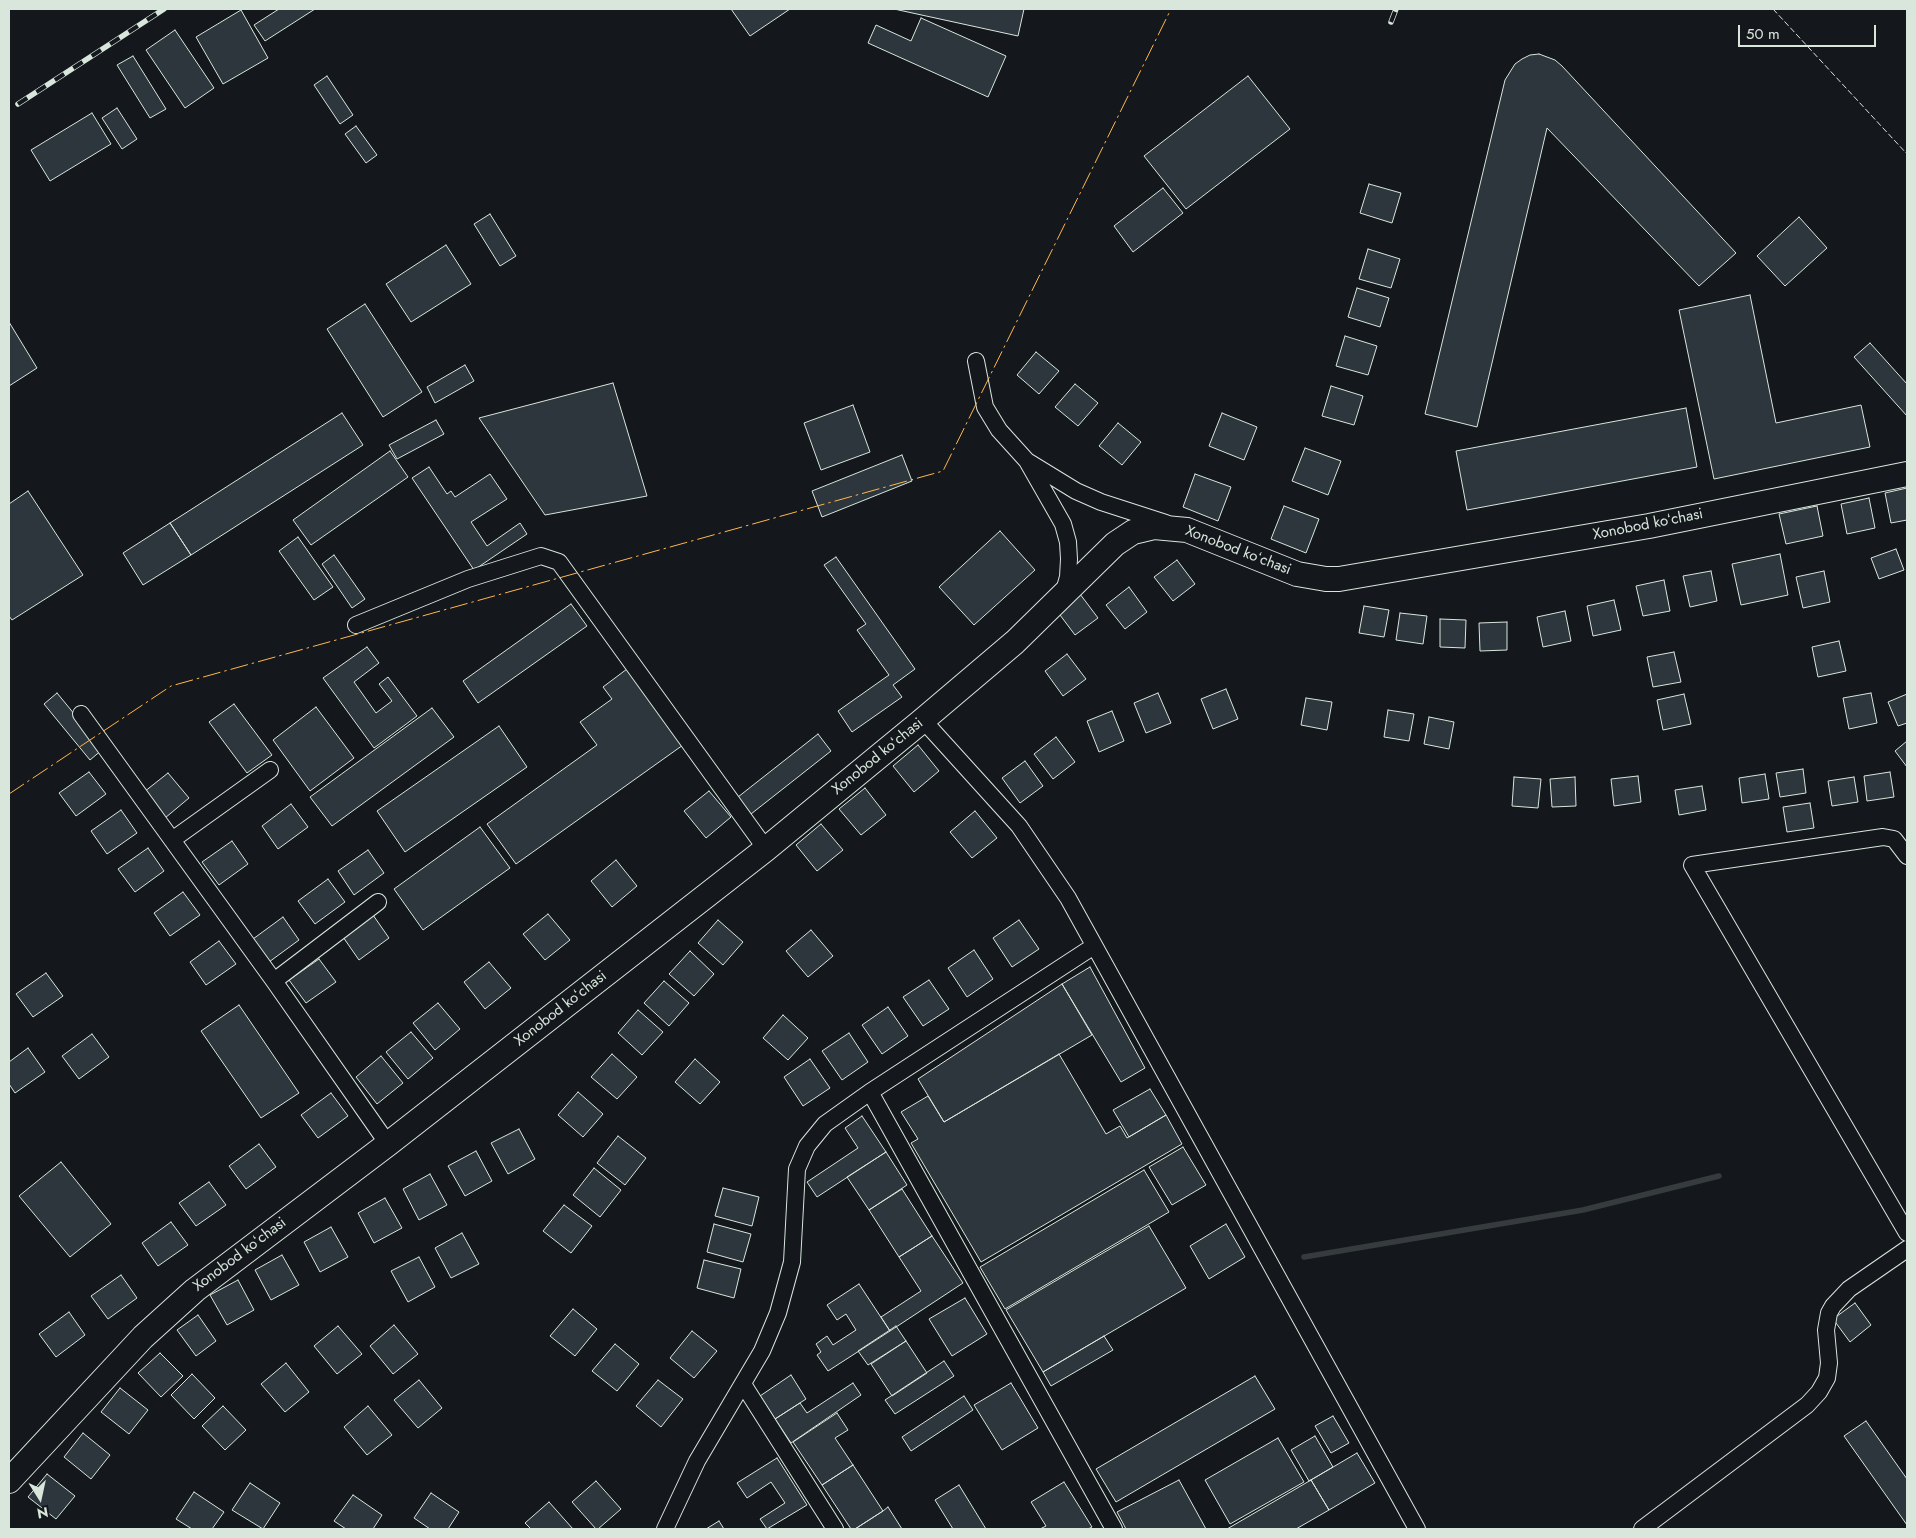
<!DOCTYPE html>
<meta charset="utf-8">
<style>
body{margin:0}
#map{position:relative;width:1916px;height:1538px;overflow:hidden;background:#14181c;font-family:Jost,sans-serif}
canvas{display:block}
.frame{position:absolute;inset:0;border:10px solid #d8e6dc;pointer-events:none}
.north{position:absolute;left:15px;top:1473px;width:50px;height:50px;-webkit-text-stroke:4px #14181c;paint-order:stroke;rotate:170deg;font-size:14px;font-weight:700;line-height:20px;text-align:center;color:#d8e6dc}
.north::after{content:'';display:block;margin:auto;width:18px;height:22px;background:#d8e6dc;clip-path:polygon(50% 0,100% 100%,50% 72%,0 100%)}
.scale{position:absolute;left:1738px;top:25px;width:138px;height:22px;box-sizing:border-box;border:2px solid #d8e6dc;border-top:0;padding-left:6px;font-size:15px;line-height:18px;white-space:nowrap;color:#d8e6dc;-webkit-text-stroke:4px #14181c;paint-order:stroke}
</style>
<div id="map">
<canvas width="1916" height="1538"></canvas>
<div class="frame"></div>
<div class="north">N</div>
<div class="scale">50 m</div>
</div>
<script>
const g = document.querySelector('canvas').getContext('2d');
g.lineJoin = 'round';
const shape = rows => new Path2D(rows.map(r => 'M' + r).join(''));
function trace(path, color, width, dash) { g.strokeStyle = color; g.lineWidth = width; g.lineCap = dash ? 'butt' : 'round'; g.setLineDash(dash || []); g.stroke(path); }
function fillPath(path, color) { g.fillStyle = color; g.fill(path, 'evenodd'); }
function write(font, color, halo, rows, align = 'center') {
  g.font = font + ' Jost,sans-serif'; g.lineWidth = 4; g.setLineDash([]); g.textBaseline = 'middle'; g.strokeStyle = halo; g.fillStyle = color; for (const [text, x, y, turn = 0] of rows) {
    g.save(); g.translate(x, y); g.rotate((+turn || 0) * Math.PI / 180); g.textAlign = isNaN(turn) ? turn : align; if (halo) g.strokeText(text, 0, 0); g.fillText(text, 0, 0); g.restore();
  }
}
trace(shape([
 [1304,1257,1583,1210,1719,1176]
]), '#363b3e', 5.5);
const building = shape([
 [279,9,315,9,265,41,254,25,279,9],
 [731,9,790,9,750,36,731,9],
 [894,9,1024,9,1018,36,894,9],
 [241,10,268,58,223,84,196,37,241,10],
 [921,18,1006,56,988,97,868,43,876,25,911,41,921,18],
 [175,30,214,88,185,108,146,50,175,30],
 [1539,54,1555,60,1562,66,1736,253,1699,286,1547,128,1477,427,1425,414,1505,80,1515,64,1522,59,1530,55,1539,54],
 [133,56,166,109,150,118,117,65,133,56],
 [327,76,353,115,340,124,314,85,327,76],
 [1248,76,1290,129,1186,209,1144,156,1248,76],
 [117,108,137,139,122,149,102,118,117,108],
 [92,113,111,144,50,181,31,150,92,113],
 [356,126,377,155,366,163,345,134,356,126],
 [1369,184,1401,193,1392,223,1360,213,1369,184],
 [1163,188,1183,213,1133,252,1114,226,1163,188],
 [490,214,516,256,500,266,474,224,490,214],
 [1799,217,1827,248,1785,286,1757,256,1799,217],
 [446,245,471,284,411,322,386,284,446,245],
 [1368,249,1400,259,1391,288,1359,279,1368,249],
 [1357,288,1389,298,1380,327,1348,317,1357,288],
 [1750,295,1776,423,1861,405,1870,447,1714,479,1679,310,1750,295],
 [365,304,422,392,383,417,327,329,365,304],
 [9,322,37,368,9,386,9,322],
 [1345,336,1377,346,1368,375,1336,366,1345,336],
 [1870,343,1907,384,1907,416,1854,357,1870,343],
 [1036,352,1059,371,1039,394,1017,375,1036,352],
 [465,365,474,381,435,403,427,387,465,365],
 [613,383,647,496,545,515,479,418,613,383],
 [1075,384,1098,403,1078,426,1055,407,1075,384],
 [1331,386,1363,396,1354,425,1322,416,1331,386],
 [853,405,870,452,821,470,804,423,853,405],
 [1686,408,1697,467,1467,510,1456,451,1686,408],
 [342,413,363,445,191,555,170,523,342,413],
 [1222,413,1257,427,1244,460,1209,446,1222,413],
 [436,420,444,434,397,459,389,445,436,420],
 [1118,423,1141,442,1122,465,1099,446,1118,423],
 [1305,448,1341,461,1328,495,1292,481,1305,448],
 [390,451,408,477,311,545,293,520,390,451],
 [902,455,912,481,822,517,812,491,902,455],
 [429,467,447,494,451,491,455,497,490,474,507,499,471,522,487,546,520,523,527,534,474,570,412,478,429,467],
 [1195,474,1231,487,1218,521,1183,507,1195,474],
 [1907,488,1907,520,1891,523,1885,493,1907,488],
 [28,491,83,575,12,620,9,616,9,504,28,491],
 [1869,498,1875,528,1847,534,1841,504,1869,498],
 [1284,506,1319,519,1306,553,1271,539,1284,506],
 [1817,506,1823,536,1786,544,1779,514,1817,506],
 [170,523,191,555,143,585,123,553,170,523],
 [1000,531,1035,570,974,625,939,587,1000,531],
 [298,537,333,587,314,600,279,551,298,537],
 [1896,549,1904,570,1879,579,1871,558,1896,549],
 [1780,554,1788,595,1741,605,1732,564,1780,554],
 [334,555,365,599,352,608,322,564,334,555],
 [836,557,915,669,893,685,902,697,852,732,838,711,889,675,857,630,866,624,824,565,836,557],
 [1177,560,1195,584,1173,601,1154,577,1177,560],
 [1711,571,1717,601,1690,607,1683,576,1711,571],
 [1824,571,1830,602,1803,608,1796,577,1824,571],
 [1664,580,1670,611,1643,616,1636,586,1664,580],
 [1129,587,1147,612,1125,629,1106,605,1129,587],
 [1080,594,1098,618,1075,635,1057,611,1080,594],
 [1614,600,1621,630,1593,636,1587,606,1614,600],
 [571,604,587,626,478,703,463,681,571,604],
 [1364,606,1389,610,1384,637,1359,633,1364,606],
 [1565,611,1571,641,1543,647,1537,617,1565,611],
 [1400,613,1427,616,1423,644,1396,640,1400,613],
 [1440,619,1466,620,1465,648,1440,647,1440,619],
 [1507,622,1507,650,1480,651,1479,623,1507,622],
 [1839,641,1846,671,1818,677,1812,647,1839,641],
 [367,647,379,663,354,682,376,713,392,701,379,684,388,677,417,716,374,748,323,678,367,647],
 [1674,652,1681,682,1653,687,1647,657,1674,652],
 [1067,654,1086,679,1063,696,1045,671,1067,654],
 [627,669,683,745,516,864,487,824,597,745,580,722,612,699,603,687,627,669],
 [1226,689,1238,719,1213,729,1201,699,1226,689],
 [57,693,103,749,90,760,44,704,57,693],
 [1158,693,1171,723,1146,733,1134,703,1158,693],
 [1871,693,1877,723,1849,729,1843,698,1871,693],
 [1684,694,1691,724,1663,730,1657,700,1684,694],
 [1907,694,1907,723,1898,726,1888,702,1907,694],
 [1306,698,1332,702,1327,730,1301,725,1306,698],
 [234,704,272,755,247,773,209,722,234,704],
 [316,707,354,758,310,791,273,740,316,707],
 [432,708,454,737,332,826,310,797,432,708],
 [1388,710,1414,714,1409,741,1384,737,1388,710],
 [1112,711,1124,741,1099,752,1087,721,1112,711],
 [1429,717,1454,722,1449,749,1424,744,1429,717],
 [499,726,527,767,405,852,377,811,499,726],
 [818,734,831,751,751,814,738,797,818,734],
 [1056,737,1075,762,1053,779,1034,754,1056,737],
 [1907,741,1907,767,1895,751,1907,741],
 [918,745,939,771,914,792,893,766,918,745],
 [1025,761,1043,786,1020,803,1002,778,1025,761],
 [1803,769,1806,793,1780,797,1776,773,1803,769],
 [89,772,106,794,76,816,59,793,89,772],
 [1890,772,1894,797,1867,801,1864,776,1890,772],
 [168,773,189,798,165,818,144,792,168,773],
 [1765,774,1769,799,1742,803,1739,778,1765,774],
 [1638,776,1641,802,1614,806,1611,779,1638,776],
 [1514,777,1541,779,1538,808,1512,806,1514,777],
 [1575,777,1576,806,1552,807,1550,779,1575,777],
 [1854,777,1858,802,1832,806,1828,781,1854,777],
 [1702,786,1706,810,1679,815,1675,790,1702,786],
 [865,788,886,815,861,835,839,809,865,788],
 [709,791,731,817,706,838,684,811,709,791],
 [1810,803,1814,828,1787,832,1783,807,1810,803],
 [291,804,308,827,278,849,262,826,291,804],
 [121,810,137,833,107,854,91,831,121,810],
 [975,811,997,838,972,858,950,832,975,811],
 [821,824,843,850,817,871,796,845,821,824],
 [480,827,510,868,423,930,394,889,480,827],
 [232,841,248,864,219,885,202,862,232,841],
 [148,848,164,871,135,892,118,869,148,848],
 [368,850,384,873,354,895,338,871,368,850],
 [616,860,637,886,612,907,591,881,616,860],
 [328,879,345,902,315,924,298,901,328,879],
 [183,892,200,915,170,936,154,913,183,892],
 [548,914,570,940,545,960,523,934,548,914],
 [373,915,389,938,359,960,343,937,373,915],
 [283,917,299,940,269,962,253,939,283,917],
 [718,920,743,942,723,965,698,943,718,920],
 [1019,920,1039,949,1012,967,993,938,1019,920],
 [811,930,833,956,808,977,786,951,811,930],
 [219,941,236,964,206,985,190,962,219,941],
 [974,950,993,979,967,997,948,968,974,950],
 [690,951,714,974,694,996,669,974,690,951],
 [319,959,336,982,306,1003,289,980,319,959],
 [489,962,511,988,485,1009,464,982,489,962],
 [1090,967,1145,1068,1121,1082,1062,984,1090,967],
 [46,973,63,996,33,1017,16,994,46,973],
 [929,980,949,1009,923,1026,903,997,929,980],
 [664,981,689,1003,669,1026,644,1003,664,981],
 [1062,984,1092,1035,944,1122,918,1079,1062,984],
 [438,1003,460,1029,435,1050,413,1023,438,1003],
 [239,1005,299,1093,261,1118,201,1031,239,1005],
 [888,1007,908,1036,882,1054,862,1025,888,1007],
 [638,1010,663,1032,642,1055,618,1033,638,1010],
 [783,1015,808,1038,788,1060,763,1038,783,1015],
 [411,1032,433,1058,408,1079,386,1052,411,1032],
 [849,1033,868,1062,842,1080,822,1051,849,1033],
 [92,1034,109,1057,79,1079,62,1056,92,1034],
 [28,1048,45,1072,15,1093,9,1084,9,1062,28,1048],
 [612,1054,637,1077,617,1099,591,1077,612,1054],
 [1059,1054,1106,1134,1120,1126,1127,1138,1166,1115,1182,1144,981,1262,911,1143,918,1139,901,1112,928,1096,944,1122,1059,1054],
 [381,1056,403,1083,377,1104,356,1077,381,1056],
 [695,1059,720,1082,700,1104,675,1082,695,1059],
 [810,1059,830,1088,803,1106,784,1077,810,1059],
 [1150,1089,1166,1115,1129,1137,1113,1110,1150,1089],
 [578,1092,603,1114,583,1137,558,1115,578,1092],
 [331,1093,348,1116,318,1138,301,1115,331,1093],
 [862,1116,886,1152,817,1197,807,1182,858,1148,845,1128,862,1116],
 [519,1129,535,1159,508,1174,491,1143,519,1129],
 [618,1136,646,1158,625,1185,597,1163,618,1136],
 [259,1144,276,1167,246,1189,229,1166,259,1144],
 [1183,1147,1206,1185,1172,1205,1149,1167,1183,1147],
 [476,1151,492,1181,465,1196,448,1166,476,1151],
 [886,1152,907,1185,869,1210,847,1177,886,1152],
 [61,1162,111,1224,70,1257,19,1196,61,1162],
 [594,1168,621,1190,600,1217,573,1195,594,1168],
 [1144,1170,1169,1212,1005,1309,980,1267,1144,1170],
 [430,1174,447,1205,419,1220,403,1189,430,1174],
 [209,1182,226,1205,196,1226,179,1203,209,1182],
 [723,1188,759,1197,752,1226,715,1216,723,1188],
 [902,1189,932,1236,899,1257,869,1210,902,1189],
 [385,1198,402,1228,374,1243,358,1213,385,1198],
 [564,1205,592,1226,571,1253,543,1231,564,1205],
 [171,1222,188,1245,158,1266,142,1243,171,1222],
 [714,1224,751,1234,743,1262,707,1252,714,1224],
 [1226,1224,1245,1257,1209,1279,1190,1246,1226,1224],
 [1149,1226,1186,1288,1043,1372,1006,1310,1149,1226],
 [331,1227,348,1257,320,1272,304,1242,331,1227],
 [462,1233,479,1264,451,1278,435,1248,462,1233],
 [932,1236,963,1283,890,1331,881,1317,921,1291,899,1257,932,1236],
 [282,1255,299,1285,271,1300,255,1270,282,1255],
 [419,1257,435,1287,408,1302,391,1271,419,1257],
 [704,1260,741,1269,734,1298,697,1288,704,1260],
 [121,1275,137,1298,108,1319,91,1296,121,1275],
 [238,1280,254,1310,227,1325,210,1295,238,1280],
 [859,1284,890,1331,828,1371,817,1355,821,1352,816,1344,827,1336,833,1345,856,1330,846,1314,837,1320,827,1305,859,1284],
 [965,1298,987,1334,952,1356,929,1319,965,1298],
 [1855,1303,1871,1325,1850,1342,1833,1319,1855,1303],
 [573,1309,597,1329,575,1356,550,1336,573,1309],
 [69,1312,85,1335,56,1357,39,1334,69,1312],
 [198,1315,216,1341,196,1356,177,1330,198,1315],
 [394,1325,418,1354,393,1374,370,1346,394,1325],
 [338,1326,362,1354,337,1374,314,1346,338,1326],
 [896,1326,906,1341,868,1365,858,1351,896,1326],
 [692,1331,717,1351,694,1378,670,1358,692,1331],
 [1104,1336,1113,1350,1051,1386,1043,1372,1104,1336],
 [906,1341,927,1373,892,1396,871,1364,906,1341],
 [615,1344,639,1364,617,1391,592,1371,615,1344],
 [160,1353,183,1376,161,1397,138,1373,160,1353],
 [944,1361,954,1376,895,1414,885,1400,944,1361],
 [286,1363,309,1392,285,1412,261,1384,286,1363],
 [192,1374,215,1398,194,1419,171,1395,192,1374],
 [791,1375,806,1399,775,1419,760,1396,791,1375],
 [1255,1376,1275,1409,1116,1502,1096,1469,1255,1376],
 [419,1380,442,1408,418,1428,394,1400,419,1380],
 [658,1380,683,1399,661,1427,636,1406,658,1380],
 [853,1383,861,1395,791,1443,775,1419,800,1403,807,1413,853,1383],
 [1011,1383,1038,1428,1002,1450,974,1405,1011,1383],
 [120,1388,148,1410,129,1434,101,1412,120,1388],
 [964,1396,973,1410,911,1451,902,1437,964,1396],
 [223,1406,246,1430,225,1450,202,1426,223,1406],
 [368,1406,392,1435,367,1455,344,1427,368,1406],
 [837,1413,848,1430,835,1438,853,1465,822,1485,793,1442,837,1413],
 [1333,1416,1349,1443,1331,1453,1315,1426,1333,1416],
 [1866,1421,1907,1479,1907,1525,1844,1436,1866,1421],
 [83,1433,110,1455,91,1479,64,1457,83,1433],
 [1315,1436,1333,1467,1309,1481,1291,1450,1315,1436],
 [1278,1438,1304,1482,1230,1524,1205,1480,1278,1438],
 [1357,1453,1375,1483,1329,1510,1311,1480,1357,1453],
 [777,1458,807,1505,767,1529,760,1519,785,1503,771,1482,747,1498,737,1483,777,1458],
 [853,1465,883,1511,855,1529,851,1529,822,1485,853,1465],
 [47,1474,75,1496,56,1519,28,1497,47,1474],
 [1179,1480,1206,1529,1126,1529,1117,1512,1179,1480],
 [1311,1480,1329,1510,1296,1529,1227,1529,1311,1480],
 [596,1481,621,1509,598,1529,596,1529,572,1502,596,1481],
 [1064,1482,1092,1527,1088,1529,1040,1529,1046,1526,1031,1502,1064,1482],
 [250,1483,280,1503,263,1529,232,1510,250,1483],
 [959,1485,986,1529,953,1529,935,1500,959,1485],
 [194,1492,224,1512,212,1529,192,1529,176,1519,194,1492],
 [431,1493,459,1512,448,1529,430,1529,414,1518,431,1493],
 [353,1495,382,1515,373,1529,346,1529,334,1521,353,1495],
 [549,1502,573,1529,531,1529,525,1523,549,1502],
 [888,1507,902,1529,855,1529,883,1511,888,1507],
 [719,1521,724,1529,706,1529,719,1521]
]);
fillPath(building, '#2c363c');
trace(building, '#d8e6dc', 1);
const minor = shape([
 [976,361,985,407,999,430,1027,461],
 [1063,595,1068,577,1069,559,1068,542,1063,524,1027,461,1076,491,1101,502,1166,523],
 [356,625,468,579,541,556,559,562,766,849],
 [81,714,274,981,388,1144],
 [923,720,1019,826,1068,898,1417,1529],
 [172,840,270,770],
 [1907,856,1894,839,1883,837,1692,865,1907,1233],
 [274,981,378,902],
 [870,1092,1114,1529],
 [743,1384,835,1529],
 [665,1529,697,1461,762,1351,778,1313,792,1262,797,1169,807,1146,825,1124,870,1092,1094,946],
 [1642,1529,1807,1405,1819,1392,1827,1378,1829,1363,1826,1330,1829,1313,1833,1306,1849,1289,1907,1249]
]);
const secondary = shape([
 [9,1481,143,1337,195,1290,388,1144,766,849,923,720,1015,642,1115,544,1133,532,1154,527,1187,530,1297,574,1326,579,1339,579,1649,526,1907,474]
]);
trace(minor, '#d8e6dc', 18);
trace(secondary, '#d8e6dc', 26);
trace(minor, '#14181c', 16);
trace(secondary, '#14181c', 24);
const rail = shape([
 [1391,22,1396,9],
 [18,104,164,9]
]);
trace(rail, '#d8e6dc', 5.5);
trace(rail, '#14181c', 4, [11]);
trace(shape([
 [1773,9,1907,154]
]), '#d8e6dc', 1, [6, 2.5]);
trace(shape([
 [9,794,171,686,943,471,1171,9]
]), '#ffb74d', 1, [18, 4, 2.5, 4]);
write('15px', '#d8e6dc', '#14181c', [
 ["Xonobod koʻchasi",1648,525,-11],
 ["Xonobod koʻchasi",1238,551,21],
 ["Xonobod koʻchasi",878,757,-39],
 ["Xonobod koʻchasi",561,1009,-38],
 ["Xonobod koʻchasi",240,1255,-37]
]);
</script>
